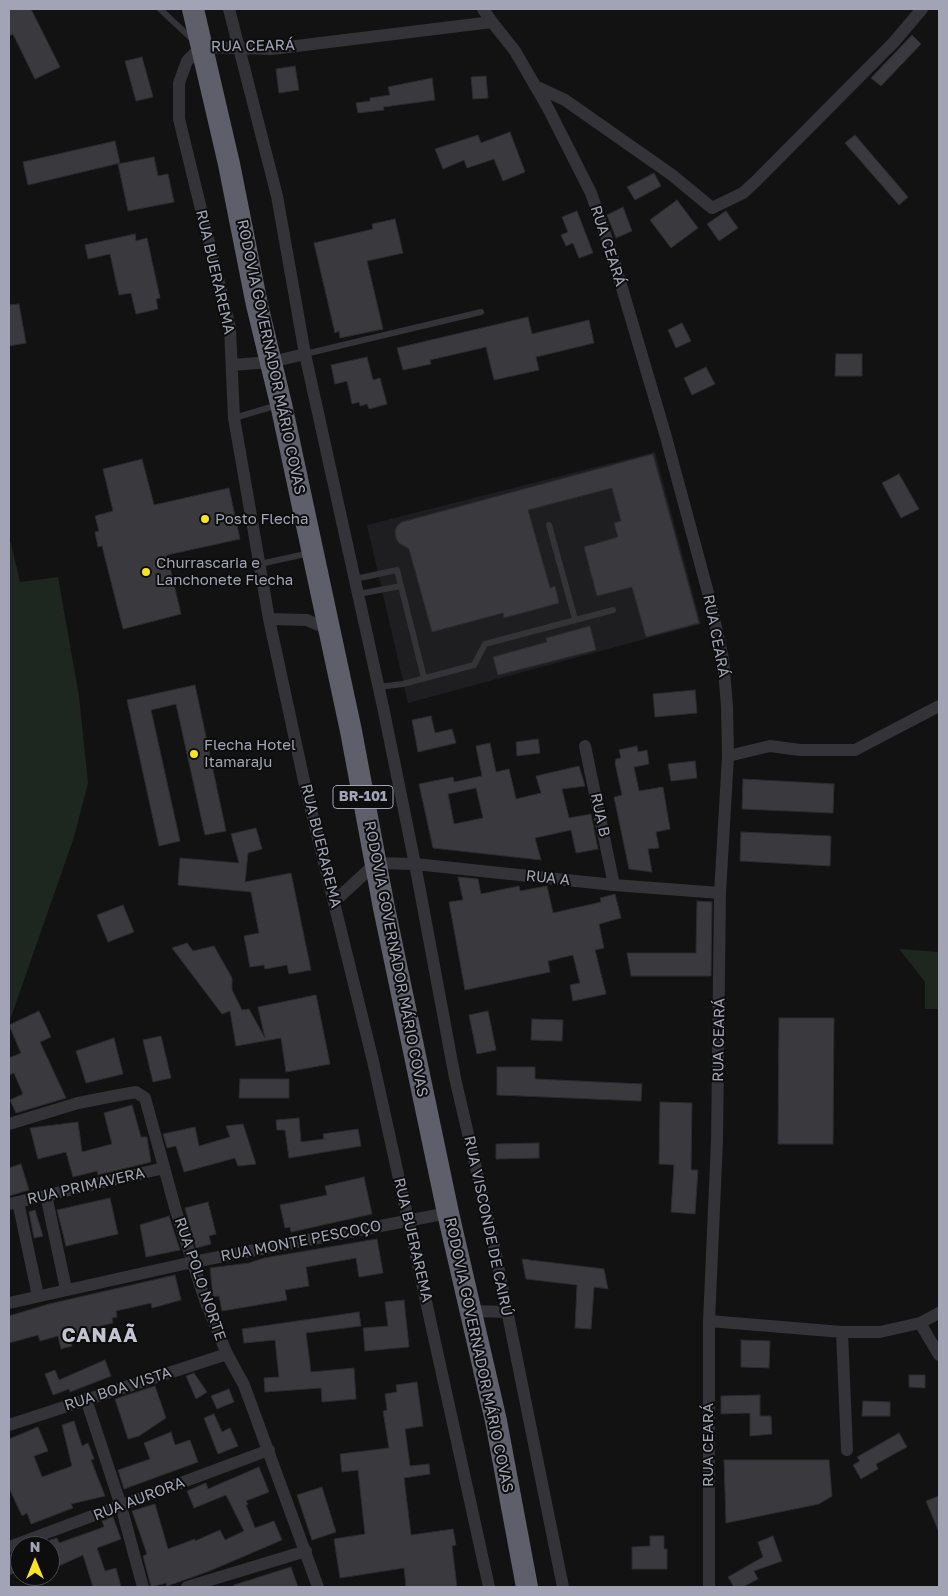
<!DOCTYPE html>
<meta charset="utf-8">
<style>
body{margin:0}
#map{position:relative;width:948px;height:1596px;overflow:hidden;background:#121213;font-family:"Golos Text",sans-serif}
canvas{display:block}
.frame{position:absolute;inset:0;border:10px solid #a2a4b5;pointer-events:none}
.north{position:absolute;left:10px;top:1536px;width:50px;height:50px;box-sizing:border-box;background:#0d0d0e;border:1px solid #494951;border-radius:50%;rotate:0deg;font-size:14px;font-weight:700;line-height:20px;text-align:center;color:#a2a4b5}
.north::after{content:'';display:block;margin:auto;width:18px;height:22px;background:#f9e424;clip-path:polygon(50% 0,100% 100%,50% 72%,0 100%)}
</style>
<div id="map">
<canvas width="948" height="1596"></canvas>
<div class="frame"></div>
<div class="north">N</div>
</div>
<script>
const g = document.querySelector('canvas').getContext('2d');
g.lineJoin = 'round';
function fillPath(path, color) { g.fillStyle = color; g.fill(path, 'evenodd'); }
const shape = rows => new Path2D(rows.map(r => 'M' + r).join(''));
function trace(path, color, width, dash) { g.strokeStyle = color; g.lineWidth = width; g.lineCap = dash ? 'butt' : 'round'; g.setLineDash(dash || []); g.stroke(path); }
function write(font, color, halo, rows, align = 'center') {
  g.font = font + ' "Golos Text",sans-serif'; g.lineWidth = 4; g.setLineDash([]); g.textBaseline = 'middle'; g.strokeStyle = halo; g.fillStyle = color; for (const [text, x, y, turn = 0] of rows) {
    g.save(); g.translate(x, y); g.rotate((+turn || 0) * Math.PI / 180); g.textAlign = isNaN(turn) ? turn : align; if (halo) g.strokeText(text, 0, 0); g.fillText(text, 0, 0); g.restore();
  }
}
fillPath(shape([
 [655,452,701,624,408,703,367,525]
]), '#1e1e20');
fillPath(shape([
 [9,543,11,543,20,582,58,577,79,696,88,783,74,837,9,1023],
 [899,949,939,952,939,1009,925,1009,925,982]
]), '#1e2620');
const building = shape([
 [9,9,31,9,60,67,35,79,13,34,9,36,9,9],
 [912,35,921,44,881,86,871,78,912,35],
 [142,57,153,97,136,101,125,61,142,57],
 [295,66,299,90,279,93,276,69,295,66],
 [486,76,488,98,473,99,471,77,486,76],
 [432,78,435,100,383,107,384,110,358,113,356,103,370,101,370,98,390,95,388,87,432,78],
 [510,132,525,172,503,181,494,159,467,168,464,160,443,169,435,149,478,135,481,143,510,132],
 [855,135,908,197,899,205,845,143,855,135],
 [115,141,120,163,28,185,23,162,115,141],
 [154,157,158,176,168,174,174,202,128,211,118,164,154,157],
 [654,173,661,186,635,200,627,187,654,173],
 [677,200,698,228,671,248,650,220,677,200],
 [623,207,632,231,616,238,607,215,623,207],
 [577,211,593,253,579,258,573,243,566,246,561,235,568,232,562,217,577,211],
 [726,211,738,228,719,241,707,224,726,211],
 [395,219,403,253,367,261,383,329,340,338,339,331,335,333,314,243,373,229,372,224,395,219],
 [135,234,136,241,147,238,160,298,156,299,158,309,136,314,131,293,119,295,110,254,88,259,85,245,135,234],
 [19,304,26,343,9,346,9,305,19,304],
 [528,317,532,334,589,320,594,343,536,357,539,370,494,380,486,347,430,360,431,364,403,370,397,348,528,317],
 [682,323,691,341,676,348,668,330,682,323],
 [836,354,862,354,862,376,835,376,836,354],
 [367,357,373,380,380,378,387,404,369,409,367,404,360,406,359,402,352,404,347,381,335,384,331,365,367,357],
 [706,367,715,384,692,395,684,378,706,367],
 [653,454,699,623,646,637,632,587,597,596,584,547,618,537,614,523,621,521,612,488,528,510,550,588,555,586,559,603,504,618,503,613,432,632,409,549,399,543,396,538,395,531,397,526,402,522,653,454],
 [142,459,154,505,229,488,240,539,167,555,181,614,123,629,102,546,98,547,95,532,99,531,95,516,113,511,103,469,142,459],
 [899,474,919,509,901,518,882,483,899,474],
 [590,626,596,650,498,675,493,657,547,642,546,638,590,626],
 [195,685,226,831,205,835,176,704,151,710,180,841,159,846,127,700,195,685],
 [695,690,697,713,655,717,653,694,695,690],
 [431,716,435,733,452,729,456,743,418,752,412,720,431,716],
 [538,739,540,753,517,756,516,742,538,739],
 [490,743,496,772,509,769,516,799,541,793,536,776,579,766,585,786,562,789,569,818,591,814,598,849,576,853,571,830,535,838,541,860,433,848,419,784,453,777,454,782,482,776,476,746,490,743],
 [476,788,483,818,454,824,448,794,476,788],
 [637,746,638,752,647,750,649,764,634,767,639,791,663,787,670,829,656,832,659,848,648,849,652,872,629,869,614,797,622,795,615,763,616,759,621,758,619,750,637,746],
 [695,761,697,778,671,781,668,764,695,761],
 [743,779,834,784,833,813,742,809,743,779],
 [256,828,262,849,248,853,245,882,291,873,311,970,289,974,287,965,265,969,264,965,250,967,244,936,259,933,251,892,178,885,180,858,239,863,231,834,256,828],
 [741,832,831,836,830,866,740,861,741,832],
 [458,877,478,879,481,894,519,886,520,891,547,886,553,913,601,902,600,898,615,894,621,918,599,924,604,948,595,950,606,994,573,1001,570,985,580,983,573,955,548,961,550,972,465,990,449,902,463,900,458,877],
 [697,901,712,902,711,976,631,976,627,953,696,953,697,901],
 [123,905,134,932,108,942,97,915,123,905],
 [187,943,193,951,214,946,232,978,232,990,242,1010,249,1009,265,1038,258,1007,316,995,330,1064,286,1072,281,1038,236,1046,230,1011,222,1014,172,948,187,943],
 [39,1011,51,1037,40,1042,66,1098,16,1113,10,1100,23,1094,14,1073,9,1075,9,1058,21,1053,9,1025,39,1011],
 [488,1011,496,1050,477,1054,469,1015,488,1011],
 [779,1018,834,1018,833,1144,778,1144,779,1018],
 [532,1019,563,1020,562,1041,531,1040,532,1019],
 [161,1036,171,1078,153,1082,143,1040,161,1036],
 [114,1038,123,1074,86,1083,76,1051,114,1038],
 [497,1067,535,1067,535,1079,642,1084,641,1101,497,1095,497,1067],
 [240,1079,289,1079,289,1098,239,1098,240,1079],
 [660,1102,692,1103,691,1170,698,1170,695,1214,671,1212,674,1165,659,1164,660,1102],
 [132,1105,141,1137,147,1137,151,1162,98,1175,97,1171,73,1177,66,1152,38,1159,30,1128,78,1122,82,1152,112,1144,104,1113,132,1105],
 [299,1118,301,1142,324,1139,323,1134,358,1129,361,1146,289,1158,285,1130,277,1130,276,1120,299,1118],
 [243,1124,256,1164,238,1166,235,1158,184,1172,176,1146,167,1148,163,1134,195,1127,199,1146,230,1137,226,1126,243,1124],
 [539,1143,539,1158,496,1159,496,1144,539,1143],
 [21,1164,29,1190,9,1196,9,1168,21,1164],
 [364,1177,372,1214,291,1232,290,1227,285,1228,280,1205,327,1195,325,1186,364,1177],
 [110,1198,118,1234,66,1246,57,1210,110,1198],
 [208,1202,216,1234,209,1236,211,1244,196,1248,185,1208,208,1202],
 [35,1210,43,1236,34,1238,29,1212,35,1210],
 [169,1216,180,1250,146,1257,140,1225,169,1216],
 [377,1239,383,1273,359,1277,356,1258,306,1267,309,1286,285,1290,287,1300,222,1311,219,1296,213,1297,210,1268,249,1263,264,1258,377,1239],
 [522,1259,604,1269,608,1289,594,1287,591,1329,575,1328,577,1285,526,1279,522,1259],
 [175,1275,181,1300,152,1308,151,1303,116,1311,117,1317,112,1318,113,1323,91,1328,92,1332,70,1337,72,1346,61,1349,58,1336,40,1341,38,1335,9,1343,9,1316,49,1304,175,1275],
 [404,1300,409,1347,365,1351,363,1328,388,1326,385,1302,404,1300],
 [359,1312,361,1326,306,1333,311,1372,354,1368,356,1399,322,1402,321,1388,265,1392,264,1378,279,1377,275,1340,244,1343,242,1329,359,1312],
 [741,1340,770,1341,769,1368,741,1367,741,1340],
 [105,1360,111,1376,70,1392,69,1389,53,1395,45,1374,55,1370,59,1380,105,1360],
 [194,1373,207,1392,196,1399,186,1376,194,1373],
 [909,1375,925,1375,925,1388,909,1387,909,1375],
 [417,1382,423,1426,405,1429,410,1466,429,1464,430,1474,404,1478,411,1535,453,1529,456,1545,452,1546,457,1587,406,1587,404,1568,340,1578,334,1539,365,1534,358,1470,342,1472,340,1454,389,1448,383,1411,387,1410,385,1394,397,1392,396,1385,417,1382],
 [155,1386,166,1418,139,1436,128,1439,115,1399,155,1386],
 [229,1389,234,1402,217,1409,211,1396,229,1389],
 [760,1395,760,1416,771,1416,772,1434,750,1436,750,1413,721,1414,721,1396,760,1395],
 [863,1401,890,1402,890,1416,862,1416,863,1401],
 [214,1414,222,1432,230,1428,238,1446,218,1454,204,1418,214,1414],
 [74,1421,82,1446,88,1443,94,1459,91,1460,105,1496,71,1504,73,1508,31,1524,27,1513,22,1516,9,1488,9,1439,38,1427,48,1451,34,1456,42,1477,72,1466,62,1425,74,1421],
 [171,1432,175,1445,190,1440,198,1462,124,1489,118,1470,150,1459,144,1443,171,1432],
 [899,1433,907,1447,876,1464,878,1469,861,1479,853,1465,860,1461,857,1457,899,1433],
 [724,1460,829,1460,832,1496,819,1504,726,1523,724,1460],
 [259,1467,269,1492,246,1501,248,1504,246,1505,255,1528,274,1521,282,1540,207,1572,167,1586,166,1583,151,1587,143,1556,147,1554,132,1511,155,1504,168,1549,195,1539,195,1541,220,1530,225,1540,244,1531,226,1495,194,1508,187,1491,206,1483,208,1489,259,1467],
 [322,1487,336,1532,312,1540,297,1495,322,1487],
 [939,1496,939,1532,926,1501,939,1496],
 [113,1517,121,1539,97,1548,105,1571,116,1568,121,1587,93,1587,83,1555,50,1570,50,1540,57,1538,59,1543,104,1527,102,1521,113,1517],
 [650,1536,664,1536,664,1549,667,1549,667,1569,632,1569,632,1547,650,1546,650,1536],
 [773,1536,782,1561,754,1571,758,1579,743,1587,734,1587,728,1577,763,1557,758,1542,773,1536],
 [20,1552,20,1571,9,1575,9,1555,20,1552],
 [291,1567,298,1587,234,1587,234,1585,291,1567]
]);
fillPath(building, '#39393e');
trace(building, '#2c2c2f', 1);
trace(shape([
 [160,9,193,40],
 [305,354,481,312],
 [234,418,278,405],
 [549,525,575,619],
 [260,564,310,553],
 [355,579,397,570,424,678],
 [358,594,401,586],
 [378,687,403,684,474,665,485,644,613,610]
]), '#333338', 6);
trace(shape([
 [229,9,277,196,305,354,383,707,415,864,455,1078,493,1241,563,1587],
 [483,9,492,22],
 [535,86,565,100,672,175,712,208,743,193,755,182,894,42,922,9],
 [232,365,271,362,305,354],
 [269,619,307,620,328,629],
 [585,746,614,885],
 [728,756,770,746,800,750,855,750,939,706],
 [335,901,376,863,415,864,614,885,720,893],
 [9,1124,78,1103,119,1095,136,1092,145,1098,176,1211,205,1300,227,1354,244,1385,318,1587],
 [46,1195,66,1289],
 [18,1202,38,1296],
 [9,1204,164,1168],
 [9,1303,193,1262,448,1213],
 [471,1311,507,1312],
 [709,1321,842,1332,880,1332,920,1323,939,1313],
 [920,1323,939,1355],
 [842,1332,847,1450],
 [86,1399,121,1506,143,1587],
 [9,1425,227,1354],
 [9,1547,269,1450],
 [187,1587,306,1551],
 [489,1587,373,1061,304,781,269,619,234,418,230,328,179,119,179,83,187,61,201,47,272,49,492,22,515,51,548,108,591,193,612,254,666,437,710,600,723,659,727,706,728,756,720,893,717,1141,709,1321,709,1587]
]), '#333338', 12);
trace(shape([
 [193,9,229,164,257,305,281,404,351,731,384,908,448,1213,496,1421,527,1587]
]), '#5e5f6a', 22);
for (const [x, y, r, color] of [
 [205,519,5,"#f9e424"],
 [146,572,5,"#f9e424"],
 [194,754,5,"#f9e424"]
]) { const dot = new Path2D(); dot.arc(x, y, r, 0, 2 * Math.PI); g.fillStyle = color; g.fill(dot); trace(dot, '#0d0d0e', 2); }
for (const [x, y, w] of [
 [363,797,60]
]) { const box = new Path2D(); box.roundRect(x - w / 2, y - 11.5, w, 23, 4); g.fillStyle = '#0d0d0e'; g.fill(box); trace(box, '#a2a4b5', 1); }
write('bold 14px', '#a2a4b5', null, [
 ["BR-101",363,797]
]);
write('15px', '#a2a4b5', '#0d0d0e', [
 ["RUA CEARÁ",253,46,-1],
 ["RUA CEARÁ",608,246,72],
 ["RUA BUERAREMA",215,272,77],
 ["RODOVIA GOVERNADOR MÁRIO COVAS",271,357,78],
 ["RUA CEARÁ",716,636,79],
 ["RUA B",600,815,78],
 ["RUA BUERAREMA",321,846,76],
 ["RUA A",548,878,6],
 ["RODOVIA GOVERNADOR MÁRIO COVAS",396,959,79],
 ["RUA CEARÁ",719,1040,-89],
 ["RUA PRIMAVERA",86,1186,-13],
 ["RUA VISCONDE DE CAIRÚ",488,1226,78],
 ["RUA BUERAREMA",413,1240,77],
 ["RUA MONTE PESCOÇO",301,1241,-11],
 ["RUA POLO NORTE",200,1279,71],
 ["RODOVIA GOVERNADOR MÁRIO COVAS",479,1355,78],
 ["RUA BOA VISTA",118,1389,-18],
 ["RUA CEARÁ",708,1445,-90],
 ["RUA AURORA",139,1499,-21]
]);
write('15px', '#a2a4b5', '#0d0d0e', [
 ["Posto Flecha",215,519],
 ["Churrascaria e",156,563],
 ["Lanchonete Flecha",156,580],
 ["Flecha Hotel",204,745],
 ["Itamaraju",204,762]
], 'left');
g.letterSpacing = '1px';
write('bold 20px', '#c4c4d1', '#0d0d0e', [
 ["CANAÃ",100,1336]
]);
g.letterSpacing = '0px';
</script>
